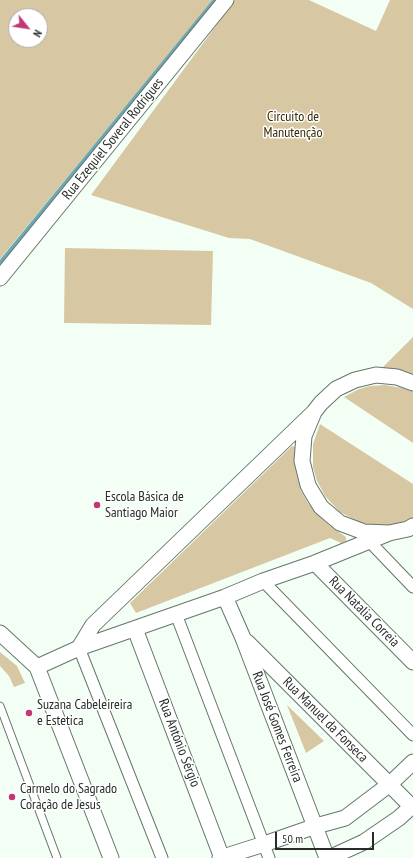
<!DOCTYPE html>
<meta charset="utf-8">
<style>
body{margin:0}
#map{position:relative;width:413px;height:858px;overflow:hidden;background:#f3fef5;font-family:"PT Sans Narrow",sans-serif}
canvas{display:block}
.north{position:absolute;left:8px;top:8px;width:40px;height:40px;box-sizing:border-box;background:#fff;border:1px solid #a8aba9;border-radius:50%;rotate:120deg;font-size:11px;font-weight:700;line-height:16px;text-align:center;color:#262d28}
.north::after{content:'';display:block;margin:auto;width:14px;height:18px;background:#c13874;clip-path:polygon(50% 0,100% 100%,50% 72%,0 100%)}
.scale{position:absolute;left:275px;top:832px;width:99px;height:18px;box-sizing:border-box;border:2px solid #262d28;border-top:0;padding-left:5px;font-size:12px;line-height:14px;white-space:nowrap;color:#262d28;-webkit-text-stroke:3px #fff;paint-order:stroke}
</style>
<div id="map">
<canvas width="413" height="858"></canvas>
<div class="north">N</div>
<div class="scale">50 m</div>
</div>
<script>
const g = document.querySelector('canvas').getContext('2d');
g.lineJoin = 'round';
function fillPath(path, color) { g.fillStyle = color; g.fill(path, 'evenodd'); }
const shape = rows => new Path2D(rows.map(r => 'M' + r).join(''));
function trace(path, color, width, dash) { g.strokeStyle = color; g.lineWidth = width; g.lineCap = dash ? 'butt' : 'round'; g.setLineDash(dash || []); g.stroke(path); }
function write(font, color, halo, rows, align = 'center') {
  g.font = font + ' "PT Sans Narrow",sans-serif'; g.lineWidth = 3; g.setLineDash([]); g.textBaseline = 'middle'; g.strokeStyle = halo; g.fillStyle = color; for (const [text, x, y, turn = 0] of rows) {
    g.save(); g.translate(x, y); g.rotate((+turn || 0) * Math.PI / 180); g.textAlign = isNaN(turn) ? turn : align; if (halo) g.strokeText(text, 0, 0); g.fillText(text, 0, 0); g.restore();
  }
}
fillPath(shape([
 [0,0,213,0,0,259],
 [16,16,40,16,40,40,16,40],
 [235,0,309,0,376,31,390,0,413,0,413,309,371,283,250,239,229,238,91,195],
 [65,248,213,251,211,325,64,323],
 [413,337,413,376,379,371],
 [385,385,402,388,413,392,413,443,344,397,359,389,370,386],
 [320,424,413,484,413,519,392,526,377,526,359,522,340,512,325,496,317,481,313,467,313,444],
 [292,446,296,447,295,467,301,491,308,503,317,514,330,526,346,537,346,541,341,543,330,538,136,613,130,603],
 [0,652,17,666,25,683,14,687,9,676,0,666],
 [287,705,324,741,306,753]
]), '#d7c8a3');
trace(shape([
 [0,263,215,0]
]), '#6ba7b4', 4);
const service = shape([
 [0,706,57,858]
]);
const pedestrian = shape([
 [369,541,413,587],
 [263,581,413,735],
 [176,614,269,858],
 [79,648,162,858]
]);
const minor = shape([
 [0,278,226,0],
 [413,383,397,377,376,375,355,380,336,389,321,403,314,412,304,436,302,461,308,485,310,489,321,507,340,523,364,532,389,533,408,529,413,526],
 [315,563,413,662],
 [225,597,243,638,327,858],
 [135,629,222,858],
 [0,633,37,667,111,858],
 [247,642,413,808],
 [79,648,93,625,314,412],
 [37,667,79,648,225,597,263,581,315,563,389,533],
 [220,858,264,844,316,826,345,818,390,784,413,762],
 [329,858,364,842,399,818,412,806]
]);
trace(service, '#657668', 9);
trace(pedestrian, '#657668', 13);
trace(minor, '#657668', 17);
trace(service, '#fff', 7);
trace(pedestrian, '#fff', 11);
trace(minor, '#fff', 15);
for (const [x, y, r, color] of [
 [97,505,4,"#c13874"],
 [29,713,4,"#c13874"],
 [12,797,4,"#c13874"]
]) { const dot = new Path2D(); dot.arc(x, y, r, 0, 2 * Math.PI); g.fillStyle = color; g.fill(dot); trace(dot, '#fff', 1.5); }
write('14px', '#362a02', '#fff', [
 ["Circuito de",293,117],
 ["Manutenção",293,133]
]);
write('14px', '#262d28', '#fff', [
 ["Rua Ezequiel Soveral Rodrigues",113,139,-51],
 ["Rua Natalia Correia",364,612,45],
 ["Rua Manuel da Fonseca",325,720,45],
 ["Rua José Gomes Ferreira",277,727,69],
 ["Rua António Sérgio",179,743,69]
]);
write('14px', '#262d28', '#fff', [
 ["Escola Básica de",105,497],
 ["Santiago Maior",105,513],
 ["Suzana Cabeleireira",37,705],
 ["e Estetica",37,721],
 ["Carmelo do Sagrado",20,789],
 ["Coração de Jesus",20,805]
], 'left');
</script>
